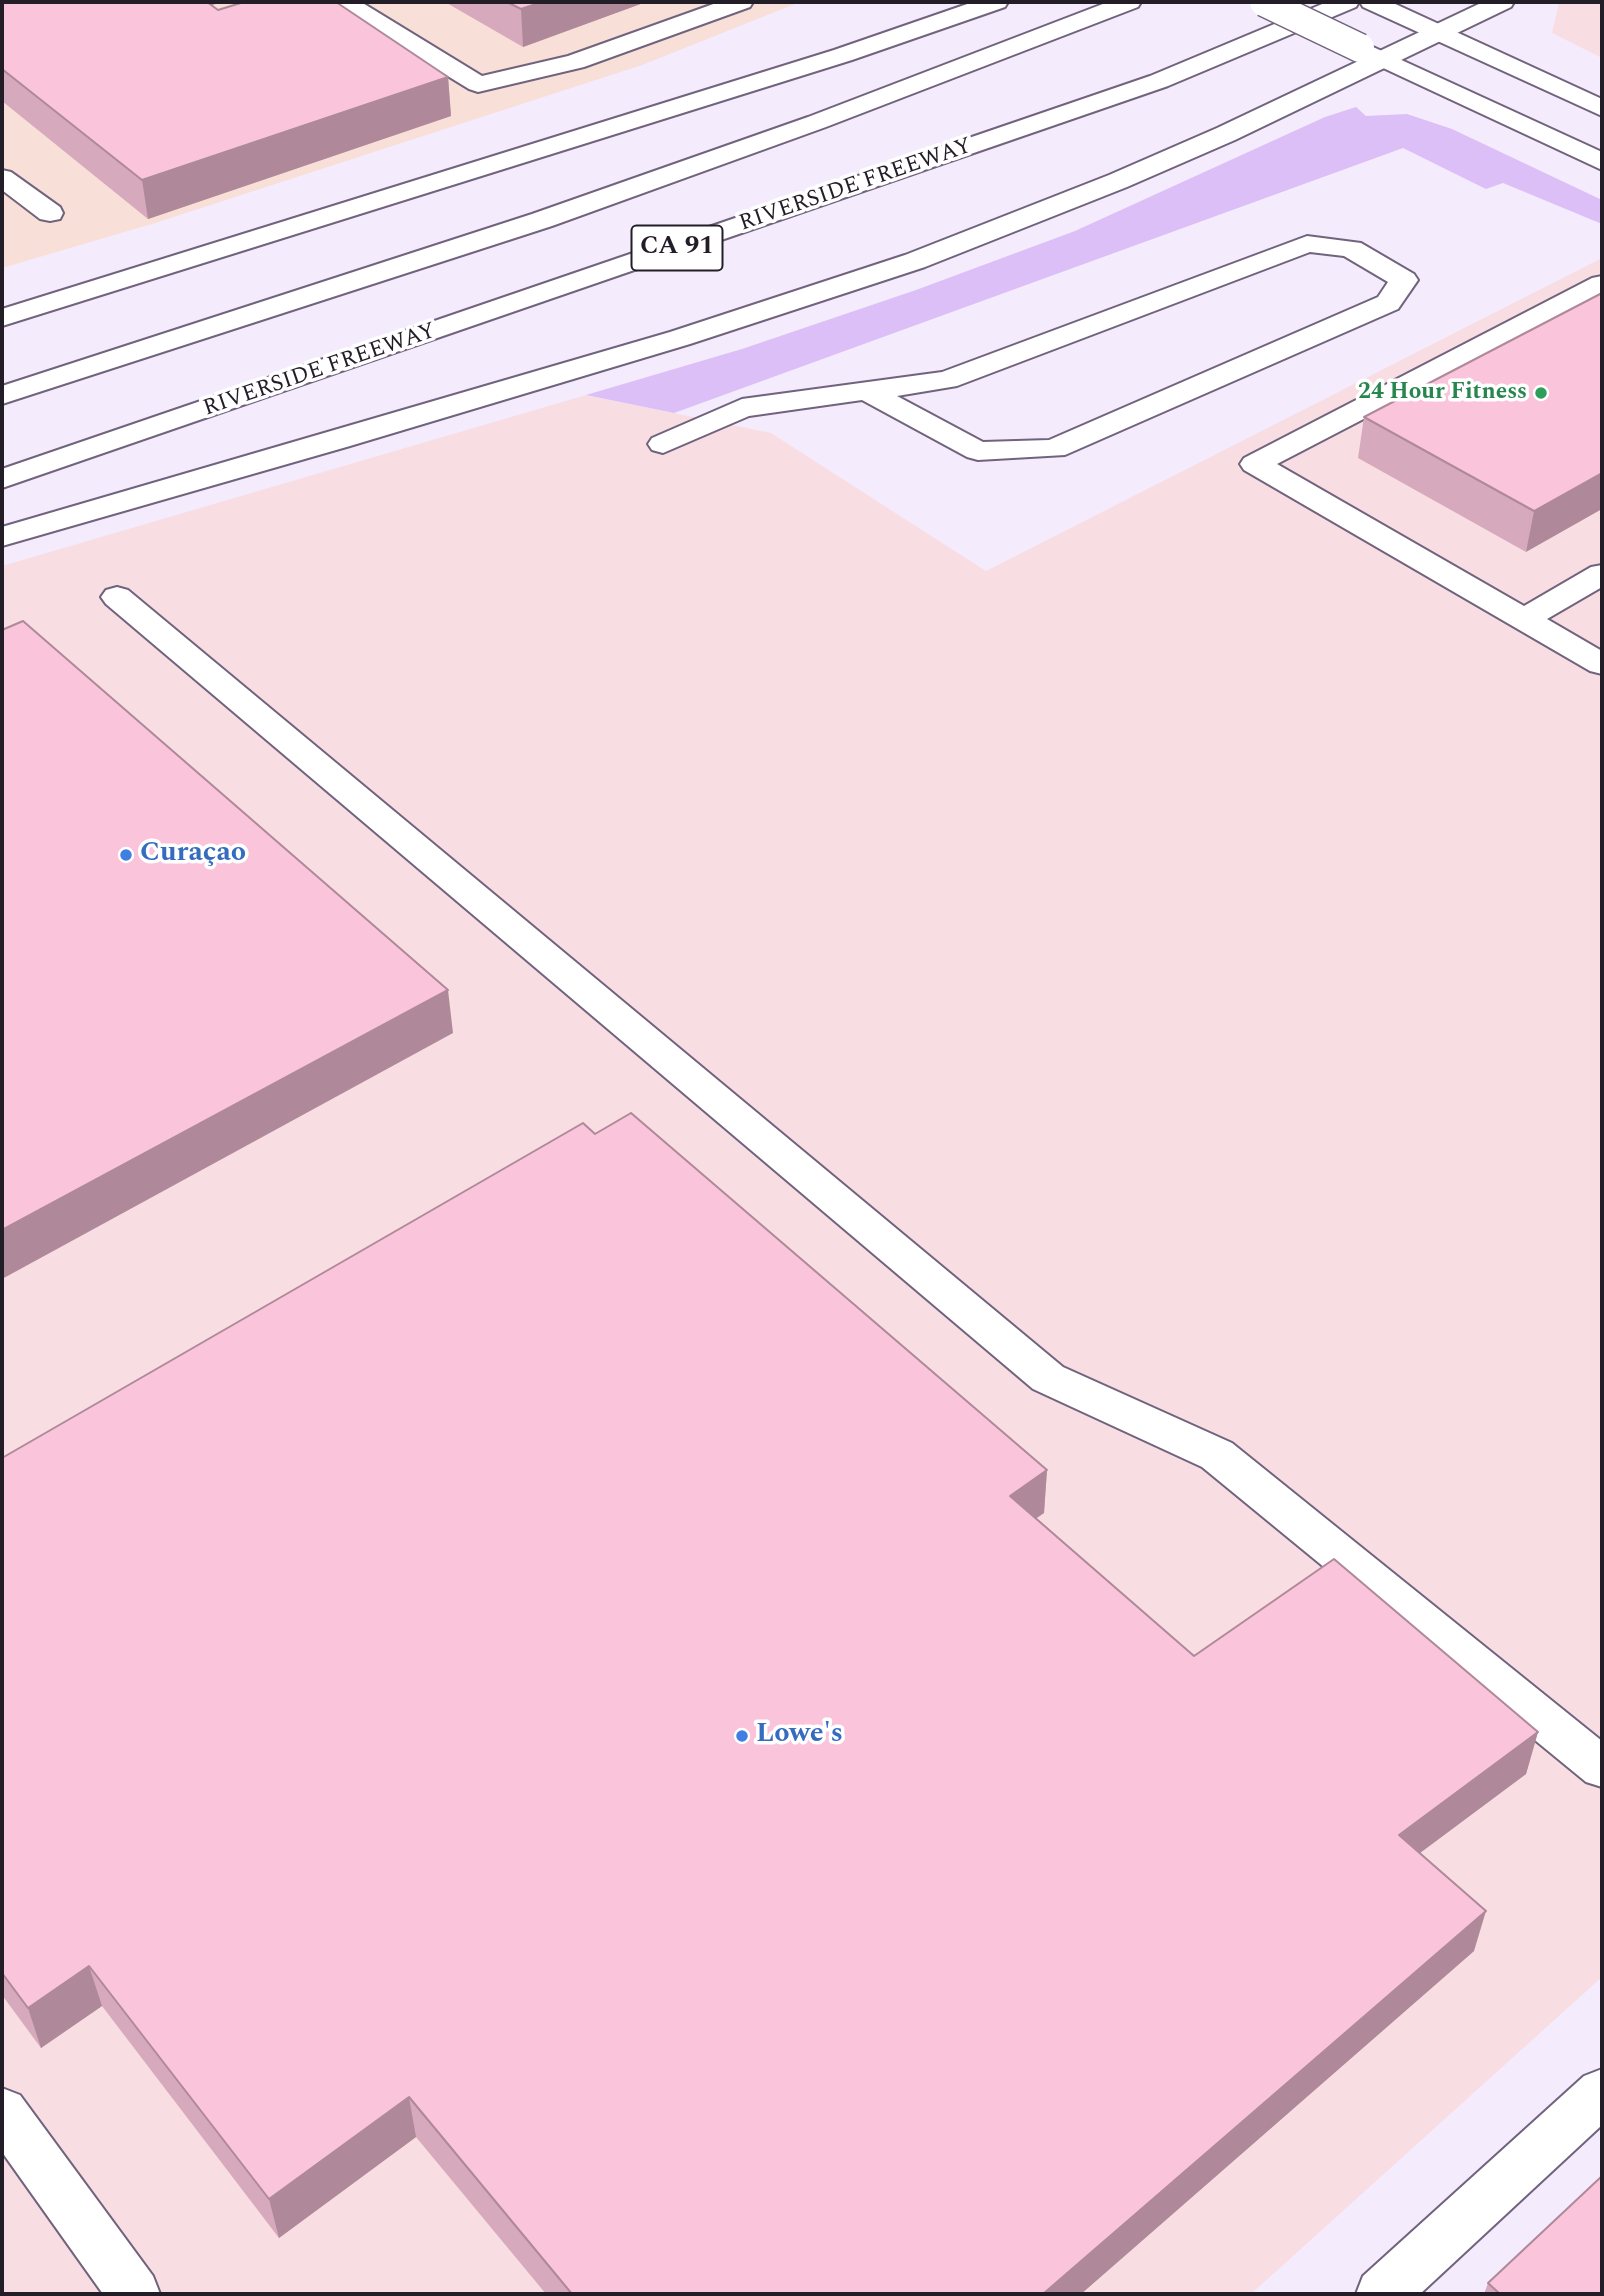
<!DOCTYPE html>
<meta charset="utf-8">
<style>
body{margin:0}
#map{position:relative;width:1604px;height:2296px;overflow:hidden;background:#f4ebfd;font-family:Spectral,serif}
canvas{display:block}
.frame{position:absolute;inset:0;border:4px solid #231d28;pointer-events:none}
</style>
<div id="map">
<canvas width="1604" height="2296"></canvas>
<div class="frame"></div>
</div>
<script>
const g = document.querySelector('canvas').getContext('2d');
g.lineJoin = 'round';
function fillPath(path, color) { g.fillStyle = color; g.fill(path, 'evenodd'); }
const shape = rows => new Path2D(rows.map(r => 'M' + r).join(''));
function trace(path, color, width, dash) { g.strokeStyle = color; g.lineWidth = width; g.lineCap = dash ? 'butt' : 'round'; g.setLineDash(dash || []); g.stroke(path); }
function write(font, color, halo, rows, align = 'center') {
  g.font = font + ' Spectral,serif'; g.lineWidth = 7; g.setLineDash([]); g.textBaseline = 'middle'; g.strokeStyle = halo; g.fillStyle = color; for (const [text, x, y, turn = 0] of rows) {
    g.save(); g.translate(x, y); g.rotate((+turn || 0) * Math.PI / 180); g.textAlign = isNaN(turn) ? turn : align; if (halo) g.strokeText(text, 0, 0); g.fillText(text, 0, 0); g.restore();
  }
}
fillPath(shape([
 [1559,2,1602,2,1602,58,1552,33],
 [1602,258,1602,1977,1251,2294,2,2294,2,566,586,395,771,433,986,571]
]), '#f8dee3');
fillPath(shape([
 [2,2,800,2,642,65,155,223,2,268]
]), '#f8dfd7');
fillPath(shape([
 [1356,107,1366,116,1407,114,1452,129,1602,200,1602,224,1503,183,1486,189,1403,148,674,413,586,395,742,349,916,290,1075,231,1325,117]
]), '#dcbff7');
const minor = shape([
 [332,2,361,2,482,76,568,56,719,2,753,2,750,7,584,67,478,92,469,89,335,7,332,2],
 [1360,2,1391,2,1602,99,1602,116,1363,7,1360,2],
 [1360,41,1602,152,1602,170,1351,53,1348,48,1351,43,1360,41],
 [2,170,11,172,60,207,63,213,60,219,50,221,40,219,2,190,2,170],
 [1307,236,1361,243,1414,274,1418,280,1398,309,1065,455,978,460,967,457,862,400,749,416,663,453,652,450,648,444,652,438,742,399,942,372,1307,236],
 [1310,252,1344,256,1388,282,1378,297,1049,440,983,442,897,396,957,386,1310,252],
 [1602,276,1602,295,1277,464,1524,606,1591,567,1602,565,1602,587,1547,619,1602,651,1602,674,1590,671,1244,470,1240,464,1244,458,1592,278,1602,276],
 [117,587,128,590,1063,1367,1232,1443,1602,1741,1602,1787,1586,1782,1202,1467,1033,1389,106,604,101,597,106,590,117,587],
 [1602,2069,1602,2125,1420,2294,1356,2294,1363,2276,1584,2076,1602,2069],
 [2,2088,20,2095,153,2276,160,2294,103,2294,2,2152,2,2088]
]);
const highway = shape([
 [973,2,1008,2,1005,7,852,60,2,326,2,309,834,50,973,2],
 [1108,2,1141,2,1138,7,826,127,552,226,2,404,2,386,532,214,808,117,1108,2],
 [1327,2,1359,2,1356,7,1168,86,2,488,2,469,1150,76,1327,2],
 [1483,2,1514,2,1511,7,1235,140,1127,187,925,267,690,344,350,446,2,546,2,527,670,332,905,255,1109,175,1217,128,1483,2]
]);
trace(minor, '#71637d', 4);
trace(highway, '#71637d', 4);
fillPath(minor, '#fff');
fillPath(highway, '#fff');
const minorBridge = shape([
 [1264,2,1360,48]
]);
trace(minorBridge, '#71637d', 31, []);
trace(minorBridge, '#fff', 28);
fillPath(shape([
 [2,2,222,2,211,5,218,10,448,77,451,116,148,219,2,101],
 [445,2,646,2,523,47],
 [1602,293,1526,552,1358,458,1364,417],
 [595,1134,1047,1470,1044,1513,1036,1518,1194,1656,1538,1732,1526,1774,1420,1853,1474,1951,1081,2294,546,2294,416,2137,279,2238,102,2006,41,2048,2,1995,2,1458],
 [1488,2283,1602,2294,1484,2294]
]), '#d7a9bc');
fillPath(shape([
 [177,2,222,2,179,15],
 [542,2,646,2,523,47,521,9],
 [448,77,451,116,148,219,142,180],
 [1602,473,1602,509,1526,552,1534,511],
 [448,990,453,1033,2,1279,2,1230],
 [1047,1470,1044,1513,1007,1539,1010,1496],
 [1538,1732,1526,1774,1389,1876,1399,1835],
 [1486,1911,1474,1951,1081,2294,1043,2294],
 [89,1966,102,2006,41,2048,28,2008],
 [409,2097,416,2137,279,2238,269,2199]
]), '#af8999');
const building = shape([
 [2,2,207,2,218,10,244,2,336,2,448,77,142,180,2,69,2,2],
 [507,2,542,2,521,9,507,2],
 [1602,293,1602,473,1534,511,1364,417,1602,293],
 [23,621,448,990,2,1230,2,630,23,621],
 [631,1113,1047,1470,1010,1496,1194,1656,1334,1559,1538,1732,1399,1835,1486,1911,1043,2294,572,2294,409,2097,269,2199,89,1966,28,2008,2,1973,2,1458,583,1123,595,1134,631,1113],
 [1602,2176,1602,2294,1500,2294,1488,2283,1602,2176]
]);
fillPath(building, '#fac4db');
trace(building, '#af8999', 2);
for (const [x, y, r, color] of [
 [1541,393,7,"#2e9e5b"],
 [126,855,7,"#3f7fe0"],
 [742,1736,7,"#3f7fe0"]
]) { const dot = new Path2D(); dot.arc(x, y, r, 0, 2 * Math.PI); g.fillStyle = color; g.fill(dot); trace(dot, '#fff', 2.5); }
write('23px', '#231d28', '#fff', [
 ["RIVERSIDE FREEWAY",856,186,-19],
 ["RIVERSIDE FREEWAY",320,371,-19]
]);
write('bold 23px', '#27864d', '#fff', [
 ["24 Hour Fitness",1527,393]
], 'right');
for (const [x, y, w] of [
 [677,248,91]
]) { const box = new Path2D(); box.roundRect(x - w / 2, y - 22.5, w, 45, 5); g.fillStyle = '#fff'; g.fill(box); trace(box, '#231d28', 2); }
write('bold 26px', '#231d28', null, [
 ["CA 91",677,248]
]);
write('bold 28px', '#366cbe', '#fff', [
 ["Curaçao",140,855],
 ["Lowe's",756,1736]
], 'left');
</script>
